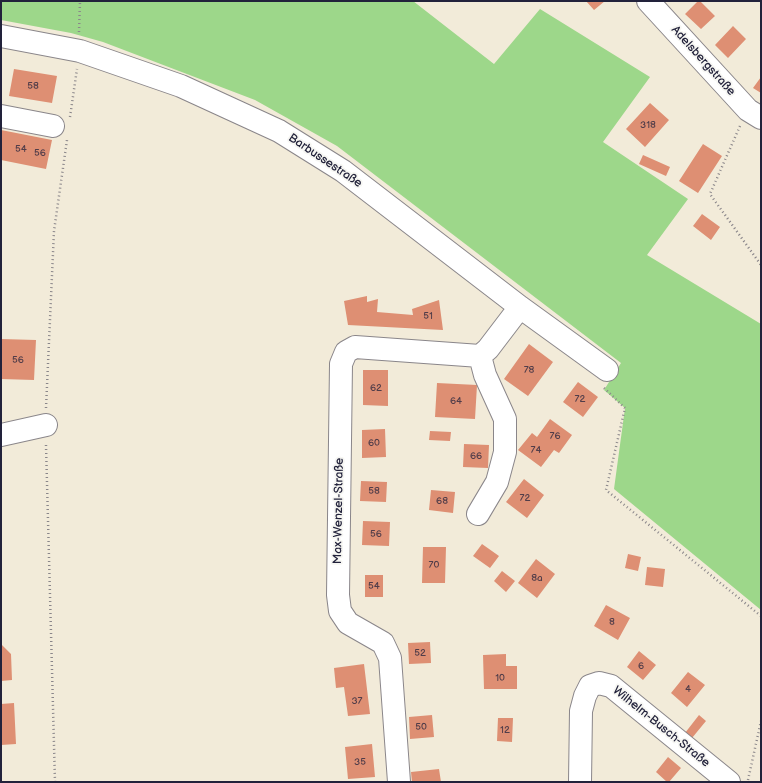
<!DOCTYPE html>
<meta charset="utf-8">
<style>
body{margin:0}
#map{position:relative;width:762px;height:783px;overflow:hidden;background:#f2ebd9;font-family:"Balsamiq Sans",sans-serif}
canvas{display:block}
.frame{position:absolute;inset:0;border:2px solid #22223b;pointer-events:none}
</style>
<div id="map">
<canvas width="762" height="783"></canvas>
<div class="frame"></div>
</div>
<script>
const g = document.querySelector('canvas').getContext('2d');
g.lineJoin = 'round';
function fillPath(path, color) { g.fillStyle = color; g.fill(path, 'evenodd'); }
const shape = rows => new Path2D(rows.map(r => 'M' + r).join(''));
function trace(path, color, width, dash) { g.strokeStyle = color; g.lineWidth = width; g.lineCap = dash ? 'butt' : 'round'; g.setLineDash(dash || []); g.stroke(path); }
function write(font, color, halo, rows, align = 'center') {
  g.font = font + ' "Balsamiq Sans",sans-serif'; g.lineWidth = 3.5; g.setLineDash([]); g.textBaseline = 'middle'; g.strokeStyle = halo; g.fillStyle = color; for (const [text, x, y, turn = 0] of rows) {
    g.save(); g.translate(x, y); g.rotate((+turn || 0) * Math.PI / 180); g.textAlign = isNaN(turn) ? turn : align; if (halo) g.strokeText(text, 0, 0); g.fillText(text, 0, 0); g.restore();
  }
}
fillPath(shape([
 [1,1,413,1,494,64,540,9,650,77,603,142,688,199,647,255,761,324,761,610,614,489,625,408,604,390,621,363,337,146,255,100,103,42,71,33,1,20]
]), '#9dd78a');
fillPath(shape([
 [586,1,605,1,594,10],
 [698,1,700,1,715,16,701,29,685,14],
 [733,26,746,39,728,58,715,45],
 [14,69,57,76,52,103,9,96],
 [761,77,761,93,753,88],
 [650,103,669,120,645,147,626,129],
 [1,130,52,140,46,169,1,160],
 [703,144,722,156,698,193,679,181],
 [643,155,670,167,666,176,639,164],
 [702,214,720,227,711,240,693,226],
 [367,296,367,302,378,299,377,312,413,315,412,309,439,300,443,330,348,325,344,301],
 [1,339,36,340,34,380,1,379],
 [529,344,553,362,528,396,504,379],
 [363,370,388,370,388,406,363,405],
 [578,382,598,397,583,417,563,402],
 [437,383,477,385,475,419,435,417],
 [550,419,572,435,559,453,554,450,541,467,518,450,532,433,537,437],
 [385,429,386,457,362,458,362,430],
 [430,431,451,432,450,441,429,440],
 [464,444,489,445,488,468,463,467],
 [524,479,544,495,527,518,506,502],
 [361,481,387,482,386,502,360,501],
 [431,490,455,492,453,513,429,510],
 [363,521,390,522,389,546,362,545],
 [482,544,499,556,490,568,473,556],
 [423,547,446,547,445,583,422,583],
 [628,554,641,557,638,571,625,568],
 [536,559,555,574,537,598,518,583],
 [647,567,665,569,663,587,645,585],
 [502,571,515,581,506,592,494,581],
 [365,575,383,575,383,597,365,597],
 [606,605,630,618,618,640,594,626],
 [430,642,431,663,409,664,408,643],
 [1,644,11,654,12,680,1,681],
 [639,651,656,665,643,680,627,667],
 [506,654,506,666,517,666,517,689,484,689,483,655],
 [364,664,370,714,348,716,344,687,336,688,334,668],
 [688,672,705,685,687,707,671,693],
 [14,703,16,744,1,745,1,704],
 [432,715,434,737,410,739,409,717],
 [699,715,706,721,692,738,685,733],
 [498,718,513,718,512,742,497,741],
 [372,744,375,777,348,779,345,747],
 [668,757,681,768,669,782,667,782,656,772],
 [439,769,441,782,412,782,411,772]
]), '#de8f73');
const minor = shape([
 [648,1,748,110,761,118],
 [1,36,80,51,181,86,279,131,343,171,520,307,607,370],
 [1,116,53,126],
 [1,435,46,425],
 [478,514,497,482,505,452,505,419,485,375,480,356],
 [399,782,390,658,383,643,348,623,340,611,338,595,341,364,346,352,355,347,480,356,488,349,520,307],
 [580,782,581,711,585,696,590,686,599,683,611,686,729,782]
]);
trace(minor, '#8a868a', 24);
trace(shape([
 [79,32,80,1],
 [70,117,77,69],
 [740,126,710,194,761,265],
 [604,388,625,408,606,490,761,616],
 [46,408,54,231,67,140],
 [46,445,55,782],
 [748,780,761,721]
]), '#8a868a', 2.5, [1, 3]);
trace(minor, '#fff', 22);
write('10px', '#513d49', null, [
 ["58",33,86],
 ["318",648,125],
 ["54",21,149],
 ["56",40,153],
 ["51",428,316],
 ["56",18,360],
 ["78",529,370],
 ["62",376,388],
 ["72",580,399],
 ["64",456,401],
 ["76",555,436],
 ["60",374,443],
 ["74",536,450],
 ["66",476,456],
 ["58",374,491],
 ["72",525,498],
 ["68",442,501],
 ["56",376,534],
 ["70",434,565],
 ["8a",537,578],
 ["54",374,586],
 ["8",612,622],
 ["52",420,653],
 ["6",641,666],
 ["10",500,678],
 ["4",688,689],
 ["37",357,701],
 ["50",421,727],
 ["12",505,730],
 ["35",360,762]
]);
write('12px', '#22223b', '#f6f6f2', [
 ["Adelsbergstraße",703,61,48],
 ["Barbussestraße",325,161,34],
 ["Max-Wenzel-Straße",339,511,-89],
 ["Wilhelm-Busch-Straße",661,727,39]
]);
</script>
